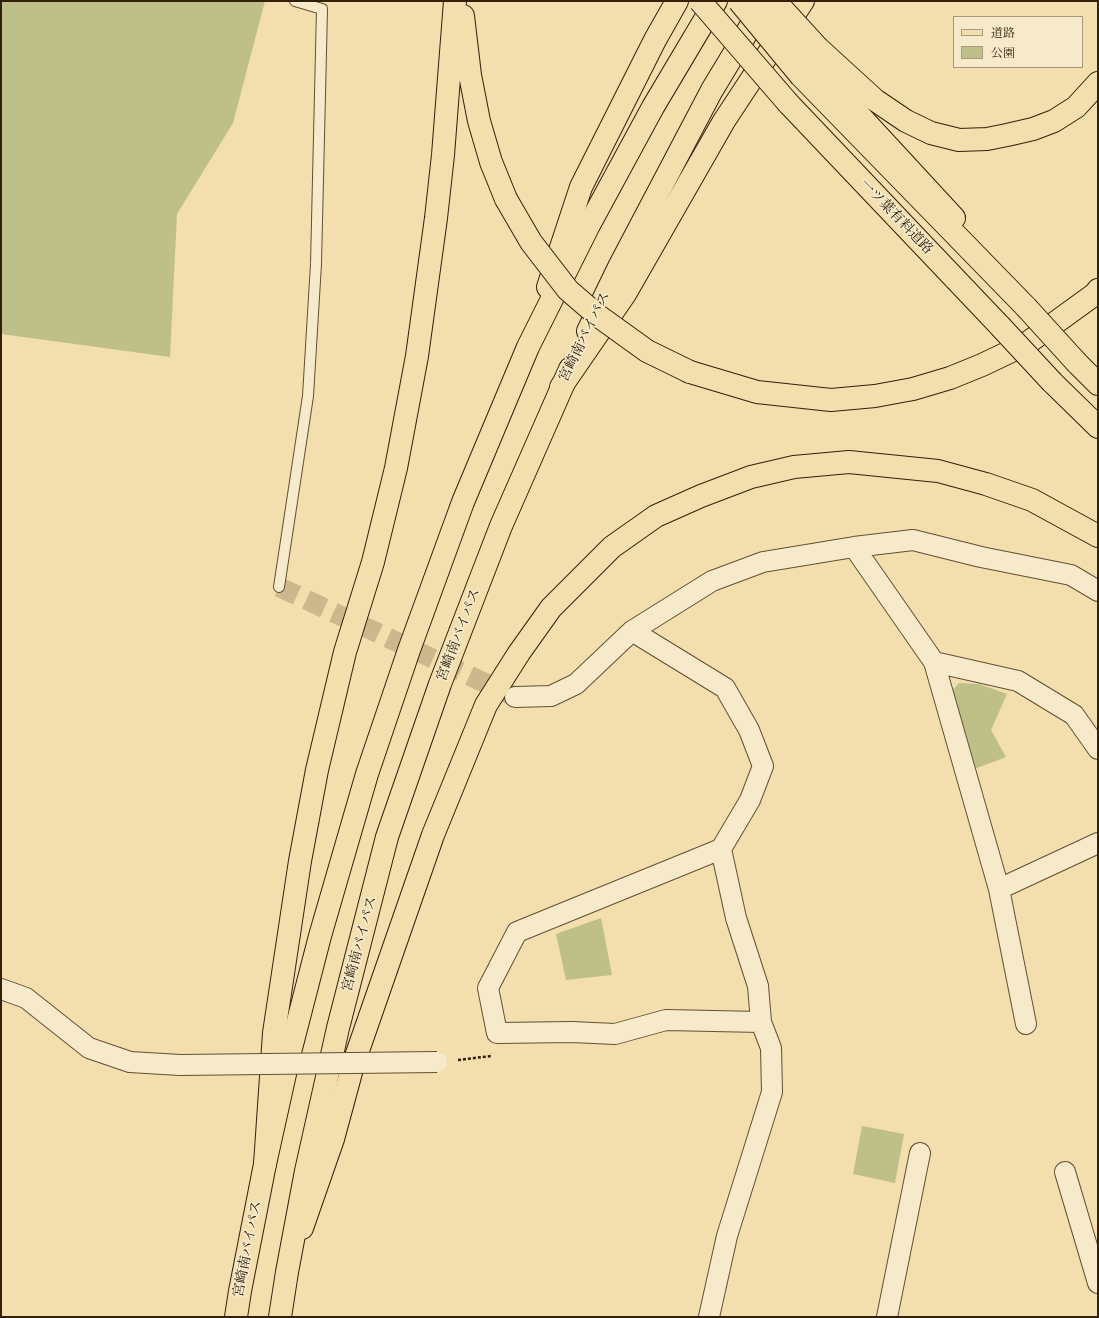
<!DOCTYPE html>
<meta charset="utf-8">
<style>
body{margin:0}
#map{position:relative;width:1099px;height:1318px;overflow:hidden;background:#f3dead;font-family:Alegreya,"Noto Serif JP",serif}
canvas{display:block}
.frame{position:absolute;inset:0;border:2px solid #32200b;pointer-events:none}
.legend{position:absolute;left:953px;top:16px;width:130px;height:52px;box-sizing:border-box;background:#f7eaca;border:1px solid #a8997e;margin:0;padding:5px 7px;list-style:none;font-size:12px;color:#32200b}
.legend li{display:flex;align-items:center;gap:8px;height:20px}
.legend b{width:20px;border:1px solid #a8997e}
</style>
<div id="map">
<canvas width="1099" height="1318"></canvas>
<div class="frame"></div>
<ul class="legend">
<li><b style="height:5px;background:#f3dead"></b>道路</li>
<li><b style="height:11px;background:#bec088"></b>公園</li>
</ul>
</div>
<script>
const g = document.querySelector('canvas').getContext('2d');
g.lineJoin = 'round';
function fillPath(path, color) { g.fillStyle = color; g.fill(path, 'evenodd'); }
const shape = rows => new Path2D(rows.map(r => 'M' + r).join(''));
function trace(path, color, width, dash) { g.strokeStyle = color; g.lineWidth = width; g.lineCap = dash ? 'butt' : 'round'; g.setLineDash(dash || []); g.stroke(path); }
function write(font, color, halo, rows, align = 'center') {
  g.font = font + ' Alegreya,"Noto Serif JP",serif'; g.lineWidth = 3.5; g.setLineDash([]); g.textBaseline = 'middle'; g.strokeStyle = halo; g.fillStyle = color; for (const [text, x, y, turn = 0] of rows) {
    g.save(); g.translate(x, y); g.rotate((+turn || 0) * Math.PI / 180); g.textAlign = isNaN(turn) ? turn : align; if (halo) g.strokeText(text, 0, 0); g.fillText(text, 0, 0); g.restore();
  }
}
fillPath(shape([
 [1,1,265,1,233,123,177,214,170,357,1,334],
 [959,683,979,684,1007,694,991,730,1006,757,969,771,948,695],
 [601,918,612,975,566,980,556,934],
 [862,1126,904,1134,895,1183,853,1174]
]), '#bec088');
trace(shape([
 [279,587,511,695]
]), '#ccb88d', 20, [20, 10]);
const service = shape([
 [279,587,308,396,316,264,322,9,295,1]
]);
const minor = shape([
 [854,547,934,662,999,889,1026,1024],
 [632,631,725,688,749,730,763,766,750,800,721,849,736,918,758,986,761,1022,771,1048,772,1092,727,1236,709,1317],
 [934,662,1018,681,1074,715,1098,749],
 [515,697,551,696,576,684,632,631,712,581,763,562,854,547,913,540,981,557,1071,575,1098,591],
 [721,849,517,932,488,988,497,1033,572,1032,615,1034,666,1020,761,1022],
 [999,889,1098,843],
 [1,989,26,998,89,1048,130,1062,180,1065],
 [1065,1172,1098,1283],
 [887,1317,920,1153]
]);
const primary = shape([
 [811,63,954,218],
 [548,287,581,187,655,40,677,1],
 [1077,363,1098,384],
 [302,1228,333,1139,353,1065,433,835,486,705,519,653,551,608,612,547,656,516,701,496,751,477,794,467,849,462,938,471,986,484,1032,500,1098,536]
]);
const trunk = shape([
 [588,331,620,265,712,90,764,4],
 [236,1317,240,1291,265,1164,289,1056,320,936,367,774,409,650,463,502,528,347,589,225,653,107,716,1],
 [280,1317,287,1272,306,1171,338,1028,387,837,440,684,501,526,570,369]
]);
const motorway = shape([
 [463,16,470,75,479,121,491,162,506,199],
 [818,48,875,100,906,121,931,133,959,140,987,139,1007,135,1033,129,1054,121,1076,107,1098,83],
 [801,76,1026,307],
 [788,103,1000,326],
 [690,372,757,392,831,400,875,396,913,389,950,378,982,365,1026,344,1095,294,1098,290],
 [1052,382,1098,427],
 [561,387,625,294,724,121,803,1],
 [265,1164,274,1033,300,861,317,770,345,652,373,562,396,468,417,356,436,218,443,155,455,1]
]);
trace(service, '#625034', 12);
trace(minor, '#625034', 22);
trace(primary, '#32200b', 24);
trace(trunk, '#32200b', 24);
trace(motorway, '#32200b', 24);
trace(shape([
 [458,1060,491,1056]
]), '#32200b', 2.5, [3, 2]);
trace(service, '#f7eaca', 10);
trace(minor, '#f7eaca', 20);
trace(primary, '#f3dead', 22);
trace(trunk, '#f3dead', 22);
trace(motorway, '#f3dead', 22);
const minorBridge = shape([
 [180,1065,437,1062]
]);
const primaryBridge = shape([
 [761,1,811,63],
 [1026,307,1077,363]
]);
const motorwayBridge = shape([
 [700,1,788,103],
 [739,1,801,76],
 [775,1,818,48],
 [506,199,531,242,568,290,597,315,647,351,690,372],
 [1000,326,1052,382]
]);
trace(minorBridge, '#625034', 22, []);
trace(primaryBridge, '#32200b', 24, []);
trace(motorwayBridge, '#32200b', 24, []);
trace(minorBridge, '#f7eaca', 20);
trace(primaryBridge, '#f3dead', 22);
trace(motorwayBridge, '#f3dead', 22);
write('14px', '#32200b', '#f7eaca', [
 ["一ツ葉有料道路",896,217,46],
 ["宮崎南バイパス",585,337,-64],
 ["宮崎南バイパス",459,635,-69],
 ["宮崎南バイパス",360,944,-75],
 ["宮崎南バイパス",248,1249,-79]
]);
</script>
